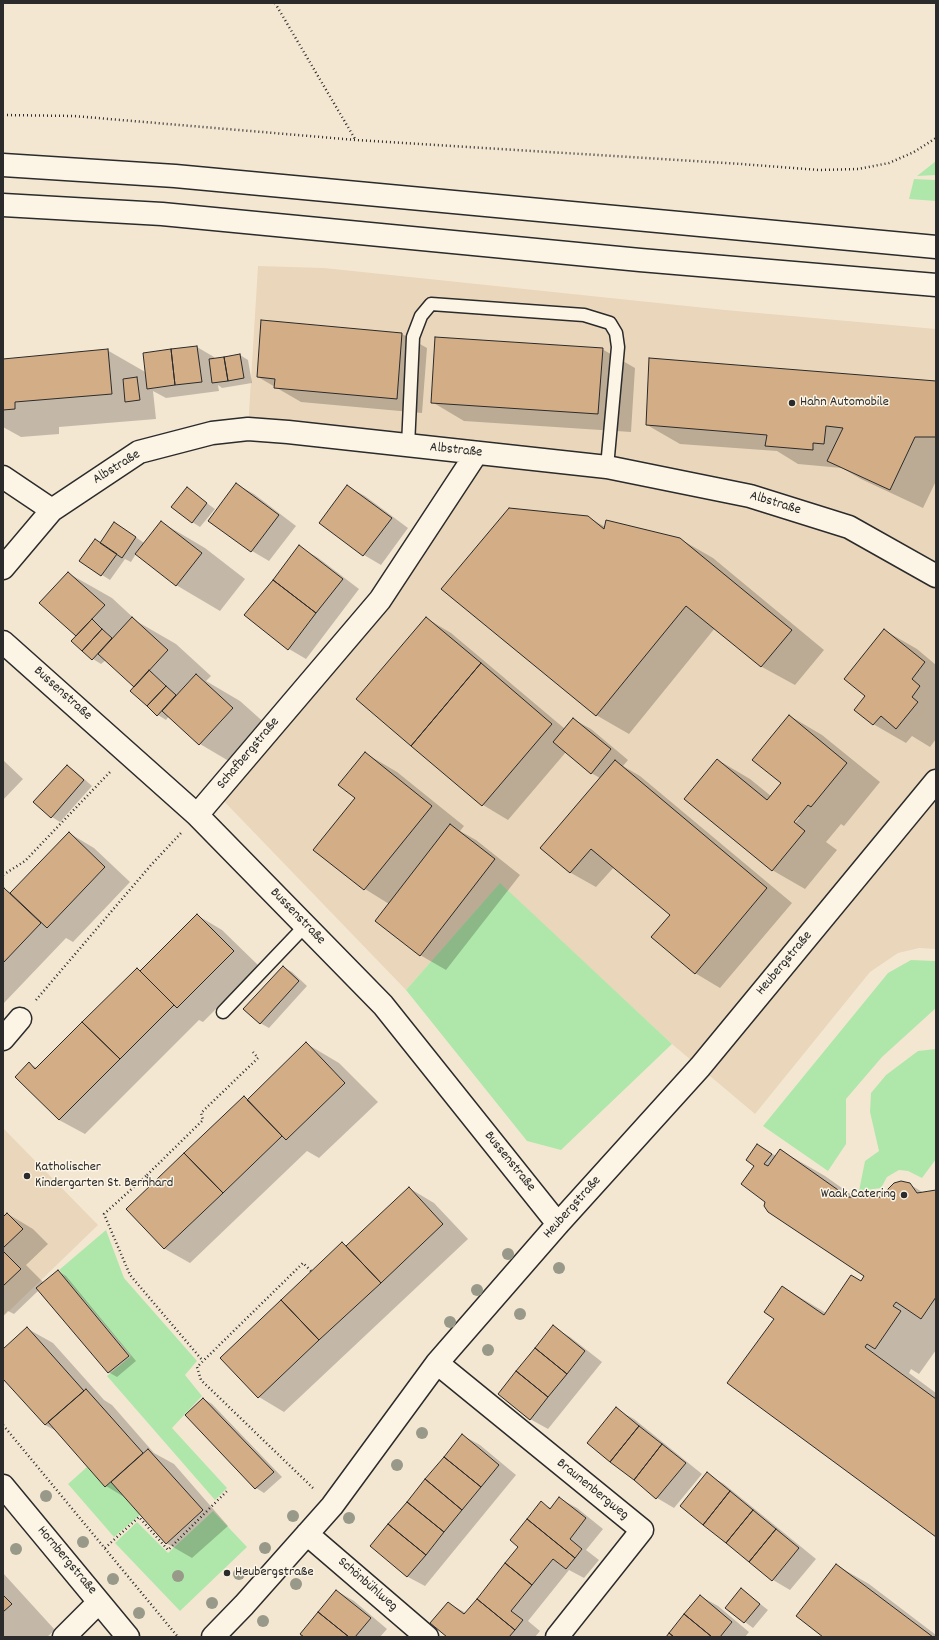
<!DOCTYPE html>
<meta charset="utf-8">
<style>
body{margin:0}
#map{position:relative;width:939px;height:1640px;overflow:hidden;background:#f4e7d2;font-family:Dekko,sans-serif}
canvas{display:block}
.frame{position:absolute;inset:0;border:4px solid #2b2b2b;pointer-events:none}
</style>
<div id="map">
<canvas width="939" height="1640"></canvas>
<div class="frame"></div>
</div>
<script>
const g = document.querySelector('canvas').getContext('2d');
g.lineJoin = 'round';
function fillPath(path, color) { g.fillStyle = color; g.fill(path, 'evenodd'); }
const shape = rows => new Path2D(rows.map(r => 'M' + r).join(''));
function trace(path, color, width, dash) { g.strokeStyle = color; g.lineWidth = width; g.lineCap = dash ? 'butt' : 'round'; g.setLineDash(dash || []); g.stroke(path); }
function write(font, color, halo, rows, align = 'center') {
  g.font = font + ' Dekko,sans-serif'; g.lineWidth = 3; g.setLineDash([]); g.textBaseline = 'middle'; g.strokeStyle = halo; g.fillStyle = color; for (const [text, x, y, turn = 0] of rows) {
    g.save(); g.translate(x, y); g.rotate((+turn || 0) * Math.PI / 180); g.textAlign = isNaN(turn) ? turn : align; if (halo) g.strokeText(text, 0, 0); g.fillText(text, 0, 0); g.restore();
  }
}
fillPath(shape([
 [258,266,324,268,725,310,936,329,936,949,919,948,898,953,870,972,755,1114,672,1044,500,884,406,990,216,793,380,600,476,454,248,429],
 [3,1128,98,1225,3,1317]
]), '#ead6bb');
fillPath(shape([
 [936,161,936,175,917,176],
 [914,179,936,180,936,201,909,199],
 [500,883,672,1044,561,1150,527,1141,406,990],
 [911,960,936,961,936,1008,882,1057,846,1099,846,1144,828,1171,763,1126,888,973],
 [936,1049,936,1159,922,1178,908,1171,899,1170,887,1177,881,1188,859,1191,865,1161,879,1151,870,1112,871,1093,886,1075,918,1051],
 [106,1230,124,1278,197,1361,185,1375,202,1396,172,1428,227,1488,215,1500,107,1376,131,1356,59,1270],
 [87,1467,105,1487,111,1482,140,1515,114,1537,68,1484],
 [213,1511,247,1547,180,1611,115,1543,137,1522,168,1553]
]), '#afe7ab');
fillPath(shape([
 [402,334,427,348,422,413,301,402,258,377],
 [197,347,214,357,215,359,240,355,248,360,252,383,222,388,218,385,219,391,166,398,153,391,156,419,59,427,59,434,21,437,3,427,3,360,107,350,147,373],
 [602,349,635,368,631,432,464,421,432,402],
 [936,382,936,481,923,508,861,479,842,468,798,464,777,451,680,444,647,425],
 [236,484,254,494,296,526,269,561,252,551,210,520],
 [347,486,365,496,408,528,381,565,364,555,320,523],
 [187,489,215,509,200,527,192,522],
 [588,517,605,527,680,539,713,558,824,650,795,685,762,667,715,628,629,734,596,715],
 [161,522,205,548,245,579,220,611,176,585,136,554,131,562,125,559,110,580,102,575,101,543,123,528,144,543],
 [299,547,317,557,359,589,306,659,289,649,245,615],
 [68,573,112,598,138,622,176,644,211,676,206,681,240,701,277,734,244,770,200,744,169,716,166,720,158,715,135,687,106,660,101,664,93,659,73,641,77,636],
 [426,618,451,633,565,729,573,719,591,729,628,760,623,766,640,776,792,903,720,988,695,973,671,915,614,867,596,887,571,873,542,848,600,778,591,773,566,752,508,820,483,805,357,699],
 [884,630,917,649,936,665,936,739,930,747,912,736,906,743,873,724,866,696],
 [790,716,822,735,880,782,844,826,841,824,826,842,837,850,805,889,772,870,718,760,750,779,771,796,783,783],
 [797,817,800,817,792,827,790,825],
 [365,753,397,772,464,826,460,831,476,840,520,875,446,970,420,955,389,904,365,889,315,850,356,798],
 [3,760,23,779,3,800],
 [67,766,75,771,92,786,60,822,52,817,35,802],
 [69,833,94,848,130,882,73,942,66,938,3,1004,3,890,4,889,12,893],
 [197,915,222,930,259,966,203,1022,199,1020,85,1134,59,1120,29,1064,38,1068,137,969,141,971],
 [283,967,292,972,307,986,269,1028,260,1023],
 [307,1044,339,1063,378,1102,319,1158,307,1151,190,1263,165,1249,127,1209,244,1097,248,1100],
 [758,1146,776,1156,780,1150,825,1176,856,1198,886,1198,909,1184,924,1193,936,1191,936,1350,919,1374,911,1369,909,1373,936,1393,936,1536,776,1319,783,1287,826,1313,862,1282,866,1275,766,1201,755,1165],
 [409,1188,434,1203,468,1239,284,1412,259,1397,342,1243,347,1246],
 [8,1214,33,1229,48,1244,26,1265,44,1283,58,1271,66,1276,136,1361,117,1377,108,1372,39,1290,14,1314,8,1311,3,1316,3,1218],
 [553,1327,570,1337,602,1362,548,1429,530,1419],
 [28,1329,53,1343,104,1400,112,1405,154,1453,174,1464,228,1526,192,1558,166,1543,126,1498,106,1486,58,1432,45,1425,3,1377,3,1350],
 [204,1399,212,1404,282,1477,264,1493,256,1488,187,1415],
 [616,1409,634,1419,702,1474,674,1508,657,1498,589,1443],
 [462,1435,480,1445,516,1475,425,1586,408,1577,371,1546],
 [707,1474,724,1484,816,1559,790,1590,773,1580,681,1506],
 [559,1498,577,1508,603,1529,586,1550,599,1560,584,1578,569,1570,528,1621,540,1631,535,1637,449,1637,448,1603,466,1613,520,1547,541,1503,551,1508],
 [836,1565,869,1584,936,1635,936,1637,825,1637],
 [3,1573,55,1630,47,1637,3,1637],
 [741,1590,749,1595,768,1610,753,1628,726,1608],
 [337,1591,354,1601,387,1629,380,1637,299,1637],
 [700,1596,718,1606,749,1632,745,1637,667,1637]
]), '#0003');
const building = shape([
 [261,320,402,333,397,399,274,388,275,379,257,377,261,320],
 [435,337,603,348,598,414,431,403,435,337],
 [197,346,202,382,175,385,171,349,197,346],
 [108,349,112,394,15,402,15,409,3,410,3,359,108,349],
 [171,349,175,385,147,389,143,353,171,349],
 [240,354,244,378,228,381,224,357,240,354],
 [224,357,228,381,212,383,209,359,224,357],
 [649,358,936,381,936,437,915,437,890,490,827,461,843,428,826,426,824,444,813,443,813,450,765,446,767,435,646,425,649,358],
 [137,377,140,400,125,402,123,379,137,377],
 [236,483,279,515,251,552,208,521,236,483],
 [347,485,392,518,363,556,319,523,347,485],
 [187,487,207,503,192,523,171,507,187,487],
 [509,508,588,516,604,529,606,520,680,538,792,630,761,667,686,606,596,716,441,589,509,508],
 [161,521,202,553,176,586,135,554,161,521],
 [114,522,136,537,122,558,100,543,114,522],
 [95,539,117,554,101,576,79,561,95,539],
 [299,545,343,579,316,613,273,580,299,545],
 [68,572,105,605,76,636,39,603,68,572],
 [273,580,316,613,288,650,244,615,273,580],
 [132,617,168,650,134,687,98,654,132,617],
 [426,617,481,663,411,746,356,699,426,617],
 [92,619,102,629,82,651,71,641,92,619],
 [102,629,112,638,92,660,82,651,102,629],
 [884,629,925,662,912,679,920,686,912,697,918,702,896,729,881,716,873,725,854,710,865,696,844,679,884,629],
 [481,663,552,724,482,806,411,746,481,663],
 [149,670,166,686,147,706,130,691,149,670],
 [196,674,233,708,199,745,162,711,196,674],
 [166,686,176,695,157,716,147,706,166,686],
 [789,715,847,763,811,807,808,805,794,822,805,831,772,871,684,799,717,759,767,800,781,783,752,760,789,715],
 [573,718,611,749,591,774,553,742,573,718],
 [365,752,432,806,364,890,313,850,355,798,338,785,365,752],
 [615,760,767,888,695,974,651,937,670,915,591,849,570,873,540,848,615,760],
 [67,765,84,780,51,818,33,802,67,765],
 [450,824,495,859,420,956,375,921,450,824],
 [69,832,105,867,47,928,10,893,69,832],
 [4,888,41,923,3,963,3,889,4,888],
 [197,914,234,951,177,1008,140,971,197,914],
 [283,966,299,981,260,1024,243,1009,283,966],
 [137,968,174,1005,120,1059,82,1022,137,968],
 [82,1022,120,1059,59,1120,15,1077,29,1062,35,1069,82,1022],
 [306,1042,345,1083,286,1140,247,1100,306,1042],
 [244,1096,282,1136,223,1193,184,1153,244,1096],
 [757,1144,772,1154,764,1164,768,1166,780,1149,848,1197,885,1197,888,1189,894,1183,901,1181,910,1183,917,1193,936,1190,936,1297,921,1319,896,1302,893,1306,901,1311,875,1349,867,1344,865,1347,936,1399,936,1537,727,1383,774,1319,764,1312,782,1286,824,1315,851,1275,861,1281,864,1276,768,1212,764,1206,765,1202,741,1184,754,1166,746,1160,757,1144],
 [184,1153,223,1193,164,1249,126,1209,184,1153],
 [409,1187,443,1224,381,1283,346,1246,409,1187],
 [7,1213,23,1229,3,1248,3,1217,7,1213],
 [342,1242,381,1283,319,1340,281,1300,342,1242],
 [3,1251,21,1269,3,1286,3,1251],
 [58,1270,129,1356,108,1373,36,1288,58,1270],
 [281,1300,319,1340,258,1398,220,1358,281,1300],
 [553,1325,585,1351,567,1374,535,1348,553,1325],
 [27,1327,84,1391,45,1425,3,1379,3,1349,27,1327],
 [535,1348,567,1374,548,1397,516,1371,535,1348],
 [516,1371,548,1397,530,1420,498,1394,516,1371],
 [86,1389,143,1453,105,1487,48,1422,86,1389],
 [203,1398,274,1472,255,1489,185,1415,203,1398],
 [616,1407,639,1426,610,1462,587,1443,616,1407],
 [639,1426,662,1444,634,1480,610,1462,639,1426],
 [462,1434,499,1465,481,1487,444,1457,462,1434],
 [662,1444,686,1463,656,1499,634,1480,662,1444],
 [148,1449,203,1510,166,1544,111,1482,148,1449],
 [444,1457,481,1487,462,1510,425,1479,444,1457],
 [707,1472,730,1491,703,1525,680,1506,707,1472],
 [425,1479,462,1510,444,1532,407,1502,425,1479],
 [730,1491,753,1510,726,1543,703,1525,730,1491],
 [559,1497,586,1518,570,1539,582,1549,575,1558,527,1519,541,1501,550,1509,559,1497],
 [407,1502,444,1532,426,1555,388,1524,407,1502],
 [753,1510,776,1529,749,1562,726,1543,753,1510],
 [527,1519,575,1558,566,1569,553,1559,532,1585,505,1563,518,1547,510,1540,527,1519],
 [388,1524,426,1555,407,1577,370,1546,388,1524],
 [776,1529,799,1548,772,1581,749,1562,776,1529],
 [505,1563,532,1585,511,1611,523,1620,515,1630,477,1599,505,1563],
 [836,1564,933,1637,823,1637,796,1616,836,1564],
 [741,1588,760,1604,744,1623,725,1608,741,1588],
 [336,1590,371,1618,355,1637,349,1637,318,1612,336,1590],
 [3,1595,12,1604,3,1612,3,1595],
 [700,1595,732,1622,720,1637,712,1637,684,1614,700,1595],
 [477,1599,515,1630,509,1637,447,1637,430,1623,448,1602,464,1614,477,1599],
 [318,1612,349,1637,304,1637,300,1634,318,1612],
 [684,1614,712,1637,674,1637,669,1633,684,1614],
 [669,1633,674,1637,666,1637,669,1633]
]);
fillPath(building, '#d3ad85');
trace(building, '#2b2b2b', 1);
const service = shape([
 [408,446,413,337,421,316,431,304,584,315,610,323,616,333,618,347,607,467],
 [223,1012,305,926]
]);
const minor = shape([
 [3,477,52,510],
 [3,568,52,510,139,452,212,433,248,429,288,432,607,467,750,496,849,527,936,576],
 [3,642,197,815,383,1005,558,1224],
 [197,815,380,600,476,454],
 [3,1039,20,1019],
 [437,1363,642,1530,557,1637],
 [3,1486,128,1637],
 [307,1534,427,1637],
 [64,1637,99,1602],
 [213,1637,244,1605,332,1506,437,1363,558,1224,700,1067,936,781]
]);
const trunk = shape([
 [3,165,175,176,936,247],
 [3,205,162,214,640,260,936,285]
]);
trace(service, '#2b2b2b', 15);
trace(minor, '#2b2b2b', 25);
trace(trunk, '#2b2b2b', 25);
trace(shape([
 [275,3,355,139],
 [3,115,74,116,356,140,741,164,819,170,858,169,889,163,914,152,936,138],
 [3,875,25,861,110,772],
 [36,1000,151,865,181,833],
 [146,1176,104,1214,130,1275,203,1361],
 [154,1183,146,1176,203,1120,201,1113,258,1058,253,1052],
 [311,1271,303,1263,197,1367,201,1380,314,1489],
 [3,1425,178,1637],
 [105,1548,139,1517,168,1550,228,1490]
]), '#2b2b2b', 2.5, [1, 3]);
trace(service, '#fcf5e5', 12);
trace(minor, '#fcf5e5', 22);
trace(trunk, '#fcf5e5', 22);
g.fillStyle = '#989988';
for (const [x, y] of [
 [508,1254],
 [559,1268],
 [477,1290],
 [520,1314],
 [450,1322],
 [488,1350],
 [422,1433],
 [397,1465],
 [46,1496],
 [293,1516],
 [349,1518],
 [83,1542],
 [265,1548],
 [16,1549],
 [239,1574],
 [178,1576],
 [113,1579],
 [296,1584],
 [212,1603],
 [139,1613],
 [263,1621]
]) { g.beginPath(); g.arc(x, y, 6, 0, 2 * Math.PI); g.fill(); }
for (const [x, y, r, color] of [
 [792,403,4,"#2b2b2b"],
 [27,1176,4,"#2b2b2b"],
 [904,1195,4,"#2b2b2b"],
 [227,1573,4,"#2b2b2b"]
]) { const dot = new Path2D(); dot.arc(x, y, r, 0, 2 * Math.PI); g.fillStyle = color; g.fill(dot); trace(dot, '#fcf5e5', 1.5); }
write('14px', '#2b2b2b', '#fcf5e5', [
 ["Hahn Automobile",800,403],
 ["Katholischer",35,1168],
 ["Kindergarten St. Bernhard",35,1184],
 ["Waak Catering",896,1195,"right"],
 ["Heubergstraße",235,1573]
], 'left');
write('14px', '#2b2b2b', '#fcf5e5', [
 ["Albstraße",456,451,6],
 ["Albstraße",117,468,-32],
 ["Albstraße",775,504,17],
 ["Bussenstraße",62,694,42],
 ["Schafbergstraße",249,754,-50],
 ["Bussenstraße",297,917,46],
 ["Heubergstraße",785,964,-50],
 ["Bussenstraße",509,1162,51],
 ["Heubergstraße",573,1208,-48],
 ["Braunenbergweg",592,1490,39],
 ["Hornbergstraße",66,1561,50],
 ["Schönbühlweg",367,1585,41]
]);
</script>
